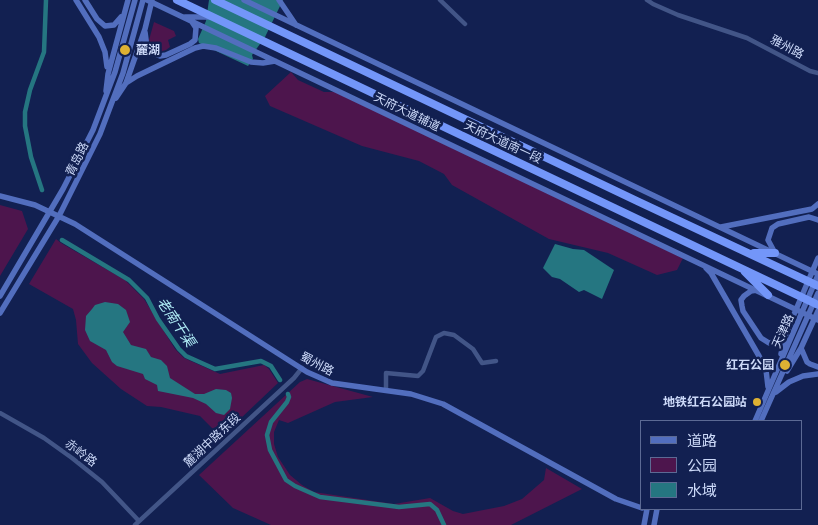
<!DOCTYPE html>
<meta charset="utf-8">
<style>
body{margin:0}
#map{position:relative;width:818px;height:525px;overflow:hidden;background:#122051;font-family:Commissioner,"Noto Sans SC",sans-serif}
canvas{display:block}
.legend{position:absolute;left:640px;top:420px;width:162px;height:90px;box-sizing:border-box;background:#122051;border:1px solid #5c6a94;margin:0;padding:6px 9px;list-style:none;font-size:15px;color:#ccd9f8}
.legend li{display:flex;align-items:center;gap:10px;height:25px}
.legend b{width:25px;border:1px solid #5c6a94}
</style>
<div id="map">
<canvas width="818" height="525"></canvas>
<ul class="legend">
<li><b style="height:6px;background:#526ebe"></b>道路</li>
<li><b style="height:14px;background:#4d154d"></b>公园</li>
<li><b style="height:14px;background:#257681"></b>水域</li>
</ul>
</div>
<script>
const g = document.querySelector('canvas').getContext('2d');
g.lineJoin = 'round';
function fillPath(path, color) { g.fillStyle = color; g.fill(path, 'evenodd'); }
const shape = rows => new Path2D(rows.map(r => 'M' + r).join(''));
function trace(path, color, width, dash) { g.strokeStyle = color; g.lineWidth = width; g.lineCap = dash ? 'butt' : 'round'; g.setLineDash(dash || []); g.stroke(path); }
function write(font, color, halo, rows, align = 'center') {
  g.font = font + ' Commissioner,"Noto Sans SC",sans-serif'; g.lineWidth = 5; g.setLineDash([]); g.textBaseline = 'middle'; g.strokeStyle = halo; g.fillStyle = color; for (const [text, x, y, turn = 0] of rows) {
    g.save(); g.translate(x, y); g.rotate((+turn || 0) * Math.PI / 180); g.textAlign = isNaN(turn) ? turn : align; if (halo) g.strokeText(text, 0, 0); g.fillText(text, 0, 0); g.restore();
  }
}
fillPath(shape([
 [154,22,174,31,176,36,168,40,170,47,166,50,159,52,153,49,149,40],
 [291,72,298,80,324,92,335,92,683,258,677,270,657,275,608,253,549,239,452,185,444,174,419,161,362,146,270,106,265,96],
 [0,205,22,211,28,229,0,276],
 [56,239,61,243,125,280,144,299,175,349,184,358,220,374,264,365,269,369,278,383,221,437,200,416,161,407,147,406,121,389,92,363,78,344,76,320,73,309,29,284],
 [307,379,373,397,335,402,288,423,279,420,274,432,274,444,278,457,290,475,302,485,314,492,394,504,430,498,453,511,463,514,504,506,522,499,544,480,546,468,582,489,511,525,271,525,233,508,199,475,300,382]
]), '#4d154d');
fillPath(shape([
 [209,0,283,0,265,37,252,55,253,59,248,66,199,43,198,39,206,21],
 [555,244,573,249,584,250,614,270,602,299,584,290,579,292,560,279,552,277,543,268],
 [105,302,118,304,126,310,130,322,123,332,131,345,146,349,151,357,161,360,167,366,170,378,195,394,204,394,216,389,226,390,231,393,232,398,230,409,224,415,216,413,206,404,193,398,158,391,157,385,145,379,143,374,117,366,112,362,106,350,90,341,85,330,86,316,92,309,95,305]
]), '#257681');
trace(shape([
 [42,190,31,157,25,126,25,112,30,90,44,52,46,0],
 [62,240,129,280,147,298,158,319,179,349,186,356,215,369,261,361,271,366,280,380],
 [288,394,289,397,287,402,271,422,267,435,270,450,286,480,295,486,320,497,399,507,430,504,437,510,444,525]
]), '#257681', 4.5);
trace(shape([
 [440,0,465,24],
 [647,0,653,4,678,15,747,38,810,71,818,73],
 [386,390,386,373,418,376,423,371,436,337,444,333,454,335,473,349,482,363,496,361],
 [0,413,44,438,72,458,102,482,139,521],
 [135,525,294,378,302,368]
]), '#425587', 4.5);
trace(shape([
 [76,0,99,37,105,52,107,67],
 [85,0,97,19,105,26,114,25,121,17],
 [147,0,818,320],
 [244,0,818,274],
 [279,0,296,25],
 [185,17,211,17],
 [145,32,147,47,150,52,160,56,166,55,190,44,195,40,196,28,192,22],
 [126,83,137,76,195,48,203,46,216,48,251,62,263,63,275,61],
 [106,91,108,74,128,0],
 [116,98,126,83,145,29,152,0],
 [0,196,35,205,75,224,307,372,332,383,411,394,443,404,616,499,642,508],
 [721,227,812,209,818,204],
 [775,253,768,240,772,228,778,224,809,217,818,220],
 [706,268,711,273,759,356,766,370,768,387],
 [757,290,751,291,744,296,741,300,742,306,743,311,761,338,769,343,774,342,786,333],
 [0,296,63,189,93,130,115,72,135,0],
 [0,313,59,216,100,134,123,73,143,0],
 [801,348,807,362,810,364,818,367],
 [781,354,786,333,818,258],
 [787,371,801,348,818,311],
 [776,392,789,382,803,376,818,374],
 [755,421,818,275],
 [761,421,818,293],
 [644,525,647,509],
 [654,525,657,509]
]), '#526ebe', 5.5);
trace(shape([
 [177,0,818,305],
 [215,0,637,201,818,286],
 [754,253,775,253],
 [745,272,768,295]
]), '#7396f9', 8);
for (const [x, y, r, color] of [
 [125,50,6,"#deb133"],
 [785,365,6,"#deb133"],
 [757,402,5,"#deb133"]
]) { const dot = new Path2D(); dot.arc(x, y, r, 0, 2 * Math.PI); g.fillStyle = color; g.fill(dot); trace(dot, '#122051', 2); }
write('12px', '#ccd9f8', '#122051', [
 ["雅州路",787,47,28],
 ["天府大道辅道",407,112,26],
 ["天府大道南一段",503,142,25],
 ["青岛路",77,159,-64],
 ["天津路",783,331,-66],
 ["蜀州路",317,364,28],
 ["麓湖中路东段",212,440,-43],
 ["赤岭路",81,453,37]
]);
write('bold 12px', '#ccd9f8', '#122051', [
 ["麓湖",136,50,"left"],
 ["红石公园",774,365],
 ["地铁红石公园站",747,402]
], 'right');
write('italic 14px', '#b0eef7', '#122051', [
 ["老南干渠",176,322,56]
]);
</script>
